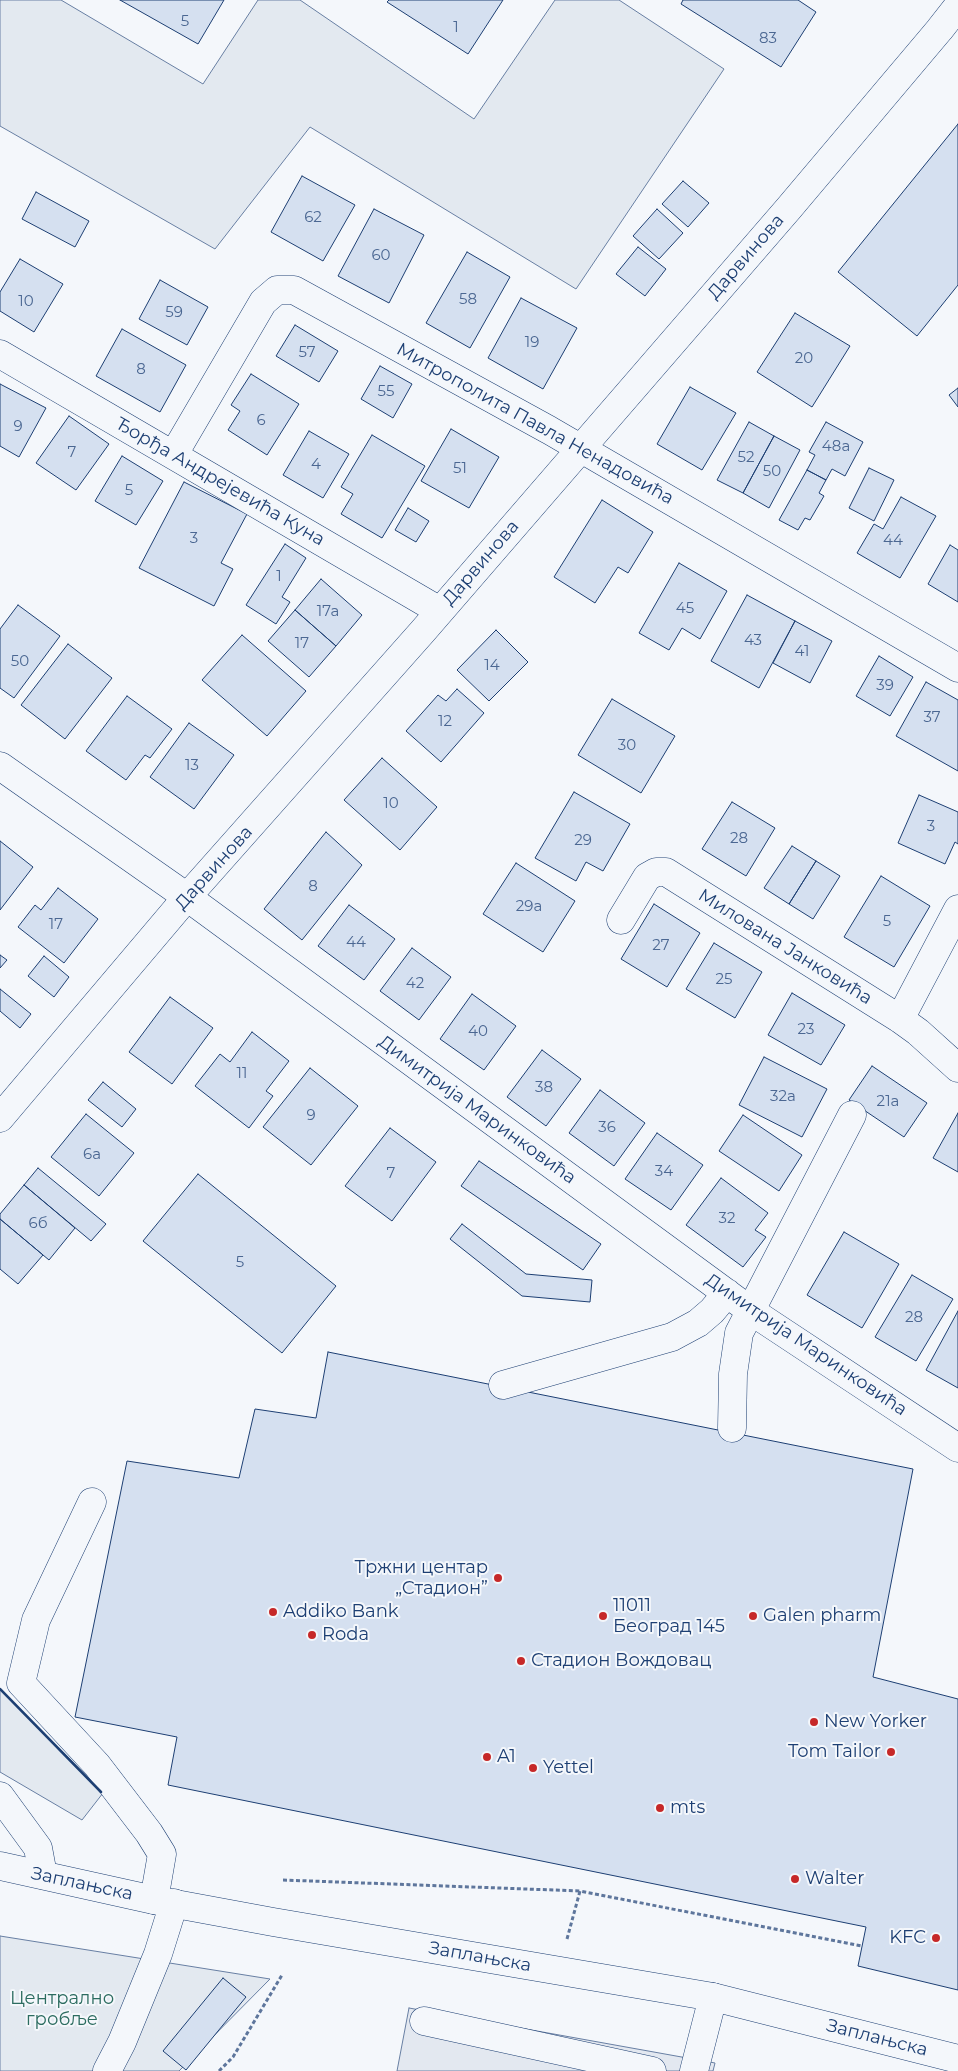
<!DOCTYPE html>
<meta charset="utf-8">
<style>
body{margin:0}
canvas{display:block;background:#f4f7fb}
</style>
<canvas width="958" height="2071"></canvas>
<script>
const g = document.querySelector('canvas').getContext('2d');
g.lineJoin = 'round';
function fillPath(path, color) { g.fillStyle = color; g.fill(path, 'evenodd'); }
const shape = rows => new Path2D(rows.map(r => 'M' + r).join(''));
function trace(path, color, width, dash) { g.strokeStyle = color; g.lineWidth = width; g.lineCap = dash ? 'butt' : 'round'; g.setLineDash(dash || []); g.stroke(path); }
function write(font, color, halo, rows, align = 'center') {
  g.font = font + ' Montserrat,sans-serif'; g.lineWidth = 4; g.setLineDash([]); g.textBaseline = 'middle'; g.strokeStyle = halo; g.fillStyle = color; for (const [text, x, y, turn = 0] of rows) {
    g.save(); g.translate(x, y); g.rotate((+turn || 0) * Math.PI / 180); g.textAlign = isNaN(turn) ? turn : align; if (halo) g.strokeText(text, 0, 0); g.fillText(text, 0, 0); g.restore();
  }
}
const green = shape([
 [0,0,61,0,203,84,258,0,300,0,474,119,555,0,619,0,724,69,576,289,310,127,215,249,0,126,0,0],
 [0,1689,103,1793,82,1820,0,1772,0,1689],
 [0,1936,270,1979,179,2071,0,2071,0,1936]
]);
fillPath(green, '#e3e9f0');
trace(green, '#687fa3', 1);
const parking = shape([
 [409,2008,715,2063,713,2071,397,2071,409,2008]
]);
fillPath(parking, '#e3e8f0');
trace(parking, '#687fa3', 1);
const building = shape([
 [120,0,224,0,198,44,120,0],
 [389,0,503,0,468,54,387,2,389,0],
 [683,0,798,0,816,12,781,67,681,4,683,0],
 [958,124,958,285,917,336,838,272,958,124],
 [302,176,355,205,323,261,271,232,302,176],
 [683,181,709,203,688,227,662,204,683,181],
 [36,192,89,221,75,247,22,219,36,192],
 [374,209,424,235,389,303,338,276,374,209],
 [657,209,683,233,659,259,633,236,657,209],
 [638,247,666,269,645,296,616,274,638,247],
 [467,252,510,277,470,348,426,323,467,252],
 [20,259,63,284,34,332,0,311,0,292,20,259],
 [160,280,208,307,187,345,139,319,160,280],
 [521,298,577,328,543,389,488,358,521,298],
 [795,313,850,346,812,407,757,372,795,313],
 [295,325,338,351,319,382,276,356,295,325],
 [122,329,186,365,160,412,96,376,122,329],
 [380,366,412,384,393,418,361,399,380,366],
 [251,374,299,404,267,455,228,430,240,411,231,405,251,374],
 [0,384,46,408,19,457,0,446,0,384],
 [690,387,736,413,702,470,657,444,690,387],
 [958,388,958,407,949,395,958,388],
 [69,416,109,444,76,490,36,463,69,416],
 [749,422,774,436,743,493,717,480,749,422],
 [826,422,863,442,845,476,832,469,826,480,807,470,815,455,809,452,826,422],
 [451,429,499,457,469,508,421,481,451,429],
 [309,431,349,454,323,498,283,475,309,431],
 [372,435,425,466,382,538,341,514,353,494,341,487,372,435],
 [774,436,800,450,769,508,743,493,774,436],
 [122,456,163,481,136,525,95,501,122,456],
 [869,468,894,480,874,521,849,508,869,468],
 [807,470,826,480,819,493,824,496,810,520,805,518,798,530,779,520,807,470],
 [184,482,247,514,221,563,233,569,214,606,139,568,184,482],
 [901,497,936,516,900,578,857,553,874,524,883,529,901,497],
 [602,500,653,532,628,573,618,567,595,603,554,577,602,500],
 [408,508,429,521,416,542,395,530,408,508],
 [285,544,306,558,282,597,290,602,276,624,246,605,285,544],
 [950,545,958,550,958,602,928,584,950,545],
 [679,563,727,591,700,639,682,628,669,650,639,633,679,563],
 [321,579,362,615,336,646,295,610,321,579],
 [747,595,795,621,759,688,711,661,747,595],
 [18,605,60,636,14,698,0,688,0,629,18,605],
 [295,610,336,646,309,677,268,641,295,610],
 [795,621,832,641,810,683,773,663,795,621],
 [496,630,528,662,489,701,457,670,496,630],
 [242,635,306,691,267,736,202,680,242,635],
 [68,644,112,678,65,739,21,705,68,644],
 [879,656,913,677,890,716,856,696,879,656],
 [926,682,958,700,958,771,896,736,926,682],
 [457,689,484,713,441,762,406,731,438,695,446,701,457,689],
 [127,696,172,729,150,758,145,755,126,780,86,751,127,696],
 [612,699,675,736,641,793,578,755,612,699],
 [189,723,234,755,194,809,150,777,189,723],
 [382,758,437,807,400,850,344,800,382,758],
 [574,792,630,824,603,871,586,862,576,881,535,858,574,792],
 [919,795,958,812,958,844,955,842,945,864,898,843,919,795],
 [732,802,775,828,746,876,702,849,732,802],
 [326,832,362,865,302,940,264,909,326,832],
 [0,841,33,867,0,910,0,841],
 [792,846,816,861,789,904,764,888,792,846],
 [816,861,840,876,813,919,789,904,816,861],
 [516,863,575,901,543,952,483,914,516,863],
 [881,876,930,906,894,967,844,937,881,876],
 [58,888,98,919,64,963,18,927,35,905,41,910,58,888],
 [654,904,700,933,667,987,621,959,654,904],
 [349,905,395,939,364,980,318,946,349,905],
 [714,943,762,972,735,1018,686,989,714,943],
 [412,948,451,977,419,1020,380,991,412,948],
 [0,955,7,960,0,968,0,955],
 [44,956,69,977,54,997,28,976,44,956],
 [0,989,31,1014,20,1028,0,1011,0,989],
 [792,993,845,1025,821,1065,768,1035,792,993],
 [472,994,516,1026,484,1070,440,1039,472,994],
 [170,997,213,1028,172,1084,129,1052,170,997],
 [252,1032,289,1061,266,1091,273,1096,249,1128,195,1086,220,1054,230,1062,252,1032],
 [542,1050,581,1079,546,1126,507,1097,542,1050],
 [764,1057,827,1089,802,1137,739,1105,764,1057],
 [872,1066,927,1103,904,1137,849,1100,872,1066],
 [310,1068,358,1106,311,1165,263,1127,310,1068],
 [103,1082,136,1109,122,1127,88,1100,103,1082],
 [600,1090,645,1123,614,1166,569,1133,600,1090],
 [958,1113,958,1172,933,1158,958,1113],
 [86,1114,134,1153,99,1196,51,1157,86,1114],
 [743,1115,802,1155,779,1191,719,1151,743,1115],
 [390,1128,436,1162,392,1221,345,1186,390,1128],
 [657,1133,703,1165,671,1210,625,1179,657,1133],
 [479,1161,601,1244,583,1270,461,1186,479,1161],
 [38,1168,106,1224,91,1241,24,1185,38,1168],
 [198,1174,336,1286,282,1353,143,1241,198,1174],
 [721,1178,768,1213,755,1230,766,1237,743,1267,686,1225,721,1178],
 [24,1185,75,1228,49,1260,0,1219,0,1214,24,1185],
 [0,1219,43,1255,18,1284,0,1269,0,1219],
 [462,1224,526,1274,592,1280,590,1302,522,1296,450,1239,462,1224],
 [844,1232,899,1264,862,1328,807,1295,844,1232],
 [912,1275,953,1299,916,1361,875,1337,912,1275],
 [958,1311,958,1388,926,1370,958,1311],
 [328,1352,913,1469,873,1677,958,1699,958,1990,858,1966,866,1927,168,1785,177,1737,75,1717,127,1461,239,1478,255,1409,316,1418,328,1352],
 [223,1978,246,1997,186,2070,163,2051,223,1978]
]);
fillPath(building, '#d5e0f0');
trace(building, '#1d3f73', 1);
const minor = shape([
 [0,354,440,611],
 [174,454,263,302,277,290,294,290,549,430,958,668],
 [0,766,187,897,751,1311,958,1448],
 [621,920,647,877,656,872,666,872,900,1019,918,1032,958,1068],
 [900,1019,958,909],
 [0,1118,187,897,423,631,789,208,940,29,958,6],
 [503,1385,672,1337,698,1323,712,1311,727,1293],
 [732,1428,733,1374,739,1333,852,1115],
 [92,1502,36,1620,21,1683,97,1765,149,1833,162,1854,154,1900],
 [0,1796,38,1848,43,1875],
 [424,2021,652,2071],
 [107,2071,122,2042,158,1954,174,1903],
 [694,2071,713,1997]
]);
const major = shape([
 [0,1866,154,1900,273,1922,713,1997,958,2059]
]);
trace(minor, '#1d3f73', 29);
trace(major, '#1d3f73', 29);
trace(shape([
 [283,1880,580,1891],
 [567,1939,580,1891,862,1946],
 [219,2071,233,2057,282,1975]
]), '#5e769c', 3, [4, 2.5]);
trace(minor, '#f4f7fb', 28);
trace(major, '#f4f7fb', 28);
trace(shape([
 [0,1689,101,1792]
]), '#1d3f73', 2.5);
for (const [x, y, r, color] of [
 [498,1578,5,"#c62828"],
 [273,1612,5,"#c62828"],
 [603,1616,5,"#c62828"],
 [753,1616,5,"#c62828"],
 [312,1635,5,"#c62828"],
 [521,1661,5,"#c62828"],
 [814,1722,5,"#c62828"],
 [891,1752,5,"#c62828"],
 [487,1757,5,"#c62828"],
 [533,1768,5,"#c62828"],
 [660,1808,5,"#c62828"],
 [795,1879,5,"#c62828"],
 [936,1938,5,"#c62828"]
]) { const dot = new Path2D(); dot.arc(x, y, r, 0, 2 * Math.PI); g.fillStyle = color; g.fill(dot); trace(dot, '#f4f7fb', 2); }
write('15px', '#4b6792', null, [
 ["5",185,22],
 ["1",456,28],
 ["83",768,39],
 ["62",313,218],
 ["60",381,256],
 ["58",468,300],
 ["10",26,302],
 ["59",174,313],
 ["19",532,343],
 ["57",307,353],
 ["20",804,359],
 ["8",141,370],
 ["55",386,392],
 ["6",261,421],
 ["9",18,427],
 ["48a",836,447],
 ["7",72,453],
 ["52",746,458],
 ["4",316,465],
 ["51",460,469],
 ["50",772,472],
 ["5",129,491],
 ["3",194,539],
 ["44",893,541],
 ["1",279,577],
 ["45",685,609],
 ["17a",328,612],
 ["43",753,641],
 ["17",302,644],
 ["41",802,652],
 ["50",20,662],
 ["14",492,666],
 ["39",885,686],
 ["37",932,718],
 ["12",445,722],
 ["30",627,746],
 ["13",192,766],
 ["10",391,804],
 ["3",931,827],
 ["28",739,839],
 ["29",583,841],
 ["8",313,887],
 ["29a",529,907],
 ["5",887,922],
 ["17",56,925],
 ["44",356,943],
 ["27",661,946],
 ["25",724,980],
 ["42",415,984],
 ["23",806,1030],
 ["40",478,1032],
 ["11",242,1074],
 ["38",544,1088],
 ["32a",783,1097],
 ["21a",888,1102],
 ["9",311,1116],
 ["36",607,1128],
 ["6a",92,1155],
 ["34",664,1172],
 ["7",391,1174],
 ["32",727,1219],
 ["6б",38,1224],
 ["5",240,1263],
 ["28",914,1318]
]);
write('18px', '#1d3f73', '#f4f7fb', [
 ["Дарвинова",746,257,-49],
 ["Митрополита Павла Ненадовића",535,424,29],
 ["Ђорђа Андрејевића Куна",220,482,30],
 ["Дарвинова",481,563,-49],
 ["Дарвинова",214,868,-48],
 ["Милована Јанковића",785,947,32],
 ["Димитрија Маринковића",477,1110,36],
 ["Димитрија Маринковића",806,1345,34],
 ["Заплањска",82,1884,12],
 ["Заплањска",480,1957,10],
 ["Заплањска",877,2038,14]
]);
write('18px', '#1d3f73', '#f4f7fb', [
 ["Тржни центар",488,1568,"right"],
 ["„Стадион”",488,1589,"right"],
 ["11011",613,1606],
 ["Београд 145",613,1627],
 ["Addiko Bank",283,1612],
 ["Galen pharm",763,1616],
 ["Roda",322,1635],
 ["Стадион Вождовац",531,1661],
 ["New Yorker",824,1722],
 ["Tom Tailor",881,1752,"right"],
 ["A1",497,1757],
 ["Yettel",543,1768],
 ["mts",670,1808],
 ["Walter",805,1879],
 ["KFC",926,1938,"right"]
], 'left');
write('18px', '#2c6c60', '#f4f7fb', [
 ["Централно",62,1999],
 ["гробље",62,2020]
]);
</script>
